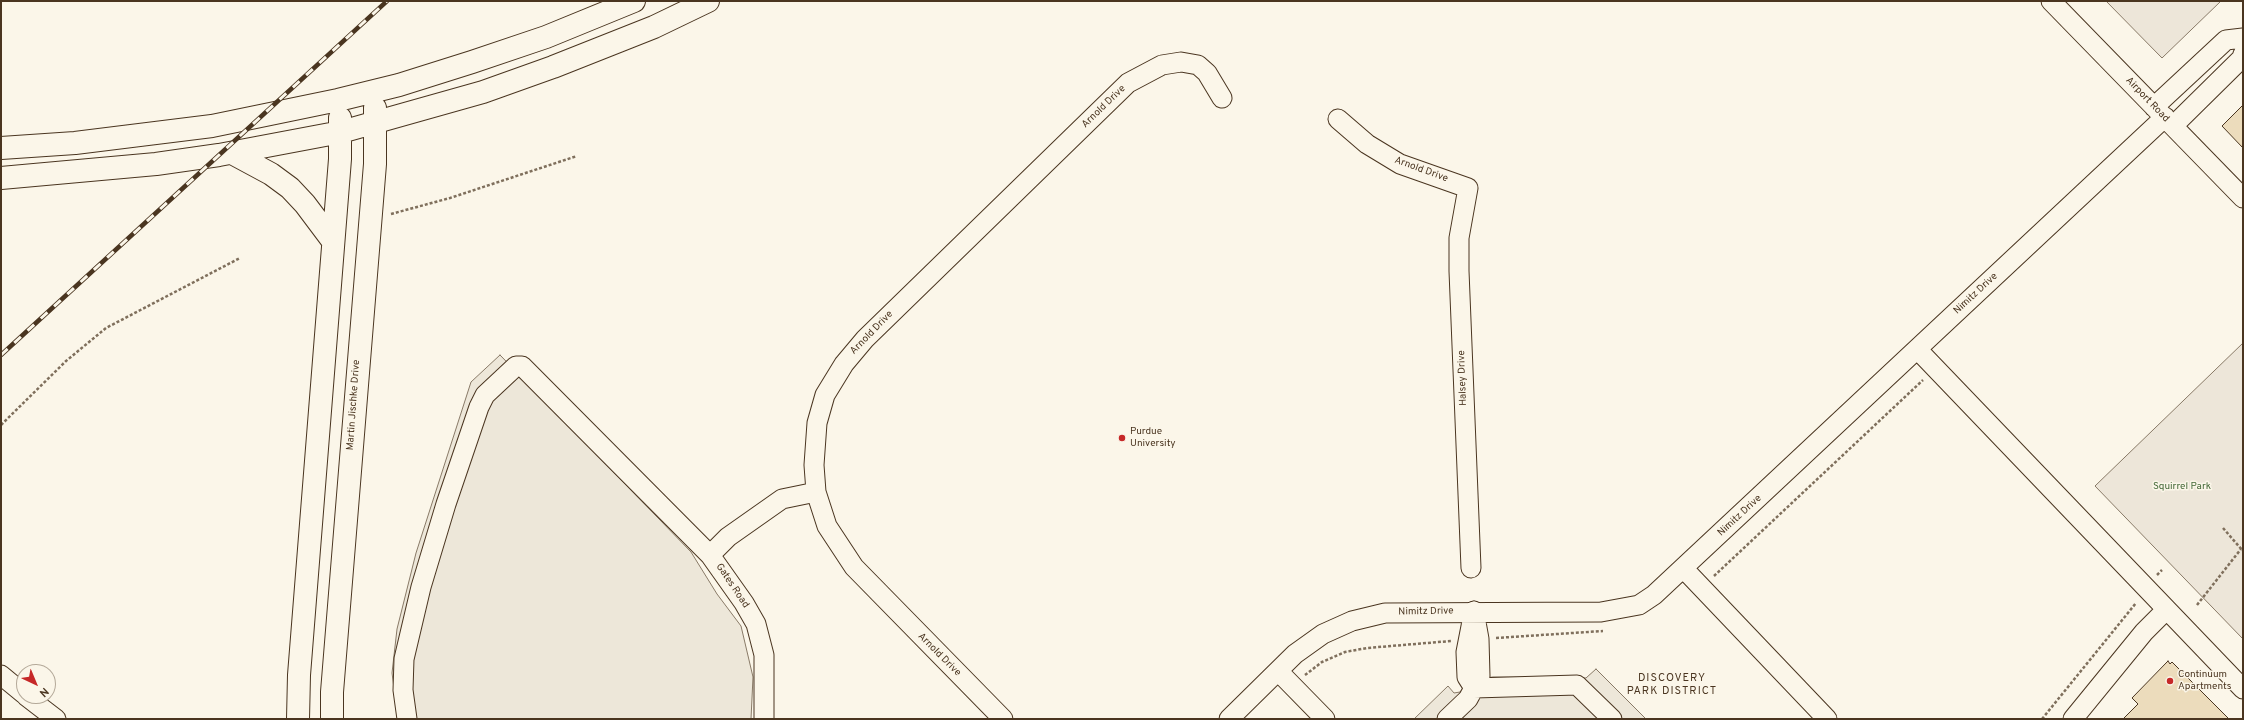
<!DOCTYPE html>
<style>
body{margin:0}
#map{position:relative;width:2244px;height:720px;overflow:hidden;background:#fbf6e9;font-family:Overpass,sans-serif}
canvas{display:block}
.frame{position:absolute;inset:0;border:2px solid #4a3520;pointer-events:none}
.north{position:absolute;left:16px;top:664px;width:40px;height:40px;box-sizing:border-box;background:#fbf6e9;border:1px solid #b4a999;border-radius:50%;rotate:136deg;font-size:11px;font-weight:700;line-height:16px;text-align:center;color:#4a3520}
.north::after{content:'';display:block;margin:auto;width:14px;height:18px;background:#c62828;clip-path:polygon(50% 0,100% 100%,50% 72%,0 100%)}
</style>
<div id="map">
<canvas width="2244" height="720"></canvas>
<div class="frame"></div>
<div class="north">N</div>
</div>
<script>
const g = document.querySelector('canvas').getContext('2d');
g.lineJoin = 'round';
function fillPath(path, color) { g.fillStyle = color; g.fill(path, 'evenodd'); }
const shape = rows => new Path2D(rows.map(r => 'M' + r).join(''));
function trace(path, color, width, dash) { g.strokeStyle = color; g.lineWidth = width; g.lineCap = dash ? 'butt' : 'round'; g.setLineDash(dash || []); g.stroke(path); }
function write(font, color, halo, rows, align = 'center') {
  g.font = font + ' Overpass,sans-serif'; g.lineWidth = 3; g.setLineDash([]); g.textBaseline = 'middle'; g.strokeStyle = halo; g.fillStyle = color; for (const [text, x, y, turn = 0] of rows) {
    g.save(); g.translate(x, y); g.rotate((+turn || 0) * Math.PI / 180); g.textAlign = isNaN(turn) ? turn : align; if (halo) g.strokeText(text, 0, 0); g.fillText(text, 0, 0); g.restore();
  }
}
const green = shape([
 [2106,1,2221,1,2162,58,2106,1],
 [2243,343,2243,639,2095,486,2243,343]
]);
fillPath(green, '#ede6d9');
trace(green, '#887966', 1);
const parking = shape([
 [500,355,691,552,717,594,741,626,753,677,751,719,398,719,392,673,397,629,416,553,471,382,500,355],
 [1596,669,1646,719,1414,719,1448,686,1454,693,1460,692,1463,688,1462,680,1493,677,1586,678,1596,669]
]);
fillPath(parking, '#ede7d9');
trace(parking, '#887966', 1);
const building = shape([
 [2243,105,2243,148,2222,126,2243,105],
 [2168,661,2170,664,2172,662,2229,719,2123,719,2138,704,2132,698,2168,661]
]);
fillPath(building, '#ecdcbc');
trace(building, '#4a3520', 1);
const minor = shape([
 [2051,1,2243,198],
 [2154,107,2226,40,2243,38],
 [1338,119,1367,144,1400,164,1468,188,1459,238,1459,271,1471,568],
 [2173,126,2242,58,2243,54],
 [1917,349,2243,689],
 [710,555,728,537,782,499,816,492],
 [1684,569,1827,719],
 [1474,611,1479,639,1480,676,1474,688,1467,677,1466,652,1474,611],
 [1278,671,1325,719],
 [1,675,24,694],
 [26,696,56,719],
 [407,719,403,690,404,659,421,587,446,504,479,407,485,395,516,366,522,366,710,555,744,603,756,624,764,655,764,719],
 [1003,719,854,567,827,526,816,492,814,465,817,423,825,395,844,364,865,339,1128,83,1162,65,1181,62,1198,65,1207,73,1222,98],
 [1229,719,1295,654,1323,634,1352,621,1385,613,1601,612,1639,605,1654,595,2165,117],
 [1447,719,1468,699,1474,688,1577,685,1612,719],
 [2073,719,2144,632,2166,610]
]);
const major = shape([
 [1,148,75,143,212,126,338,100,399,85,472,62,546,37,634,1],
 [232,153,271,174,290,188,305,204,332,240],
 [1,178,156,164,219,155,341,132,483,92,553,67,654,27,708,1],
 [298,719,299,675,340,159,340,118],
 [332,719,332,692,375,164,375,108]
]);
trace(minor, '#4a3520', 21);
trace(major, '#4a3520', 24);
trace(shape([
 [391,214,450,198,577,156],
 [1,425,66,361,106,328,240,258],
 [2223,528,2243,551],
 [2157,575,2162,570],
 [1714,576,1923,380],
 [2197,605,2241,549],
 [1496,638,1603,631],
 [1305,675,1322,662,1345,652,1367,648,1451,641],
 [2042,719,2136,603]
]), '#7f6f5c', 2.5, [3, 2]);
trace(minor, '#fbf6e9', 19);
trace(major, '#fbf6e9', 22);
const rail = shape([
 [1,355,387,1]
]);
trace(rail, '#4a3520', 4.5);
trace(rail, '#fbf6e9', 3, [9]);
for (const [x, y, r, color] of [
 [1122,438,4,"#c62828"],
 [2170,681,4,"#c62828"]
]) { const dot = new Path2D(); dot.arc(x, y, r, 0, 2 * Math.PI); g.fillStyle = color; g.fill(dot); trace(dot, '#fbf6e9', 1.5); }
write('10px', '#4a3520', '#fbf6e9', [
 ["Airport Road",2147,100,46],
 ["Arnold Drive",1104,107,-44],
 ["Arnold Drive",1421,170,20],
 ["Nimitz Drive",1976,294,-43],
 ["Arnold Drive",872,333,-46],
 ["Halsey Drive",1463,378,-92],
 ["Martin Jischke Drive",354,405,-86],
 ["Nimitz Drive",1740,516,-43],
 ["Gates Road",732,586,56],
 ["Nimitz Drive",1426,612,-1],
 ["Arnold Drive",939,655,45]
]);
write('10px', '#4a3520', '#fbf6e9', [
 ["Purdue",1130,432],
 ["University",1130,444],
 ["Continuum",2178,675],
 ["Apartments",2178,687]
], 'left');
write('10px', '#436837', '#fbf6e9', [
 ["Squirrel Park",2182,487]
]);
g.letterSpacing = '1px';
write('11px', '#4a3520', '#fbf6e9', [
 ["DISCOVERY",1672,679],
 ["PARK DISTRICT",1672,692]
]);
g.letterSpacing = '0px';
</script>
